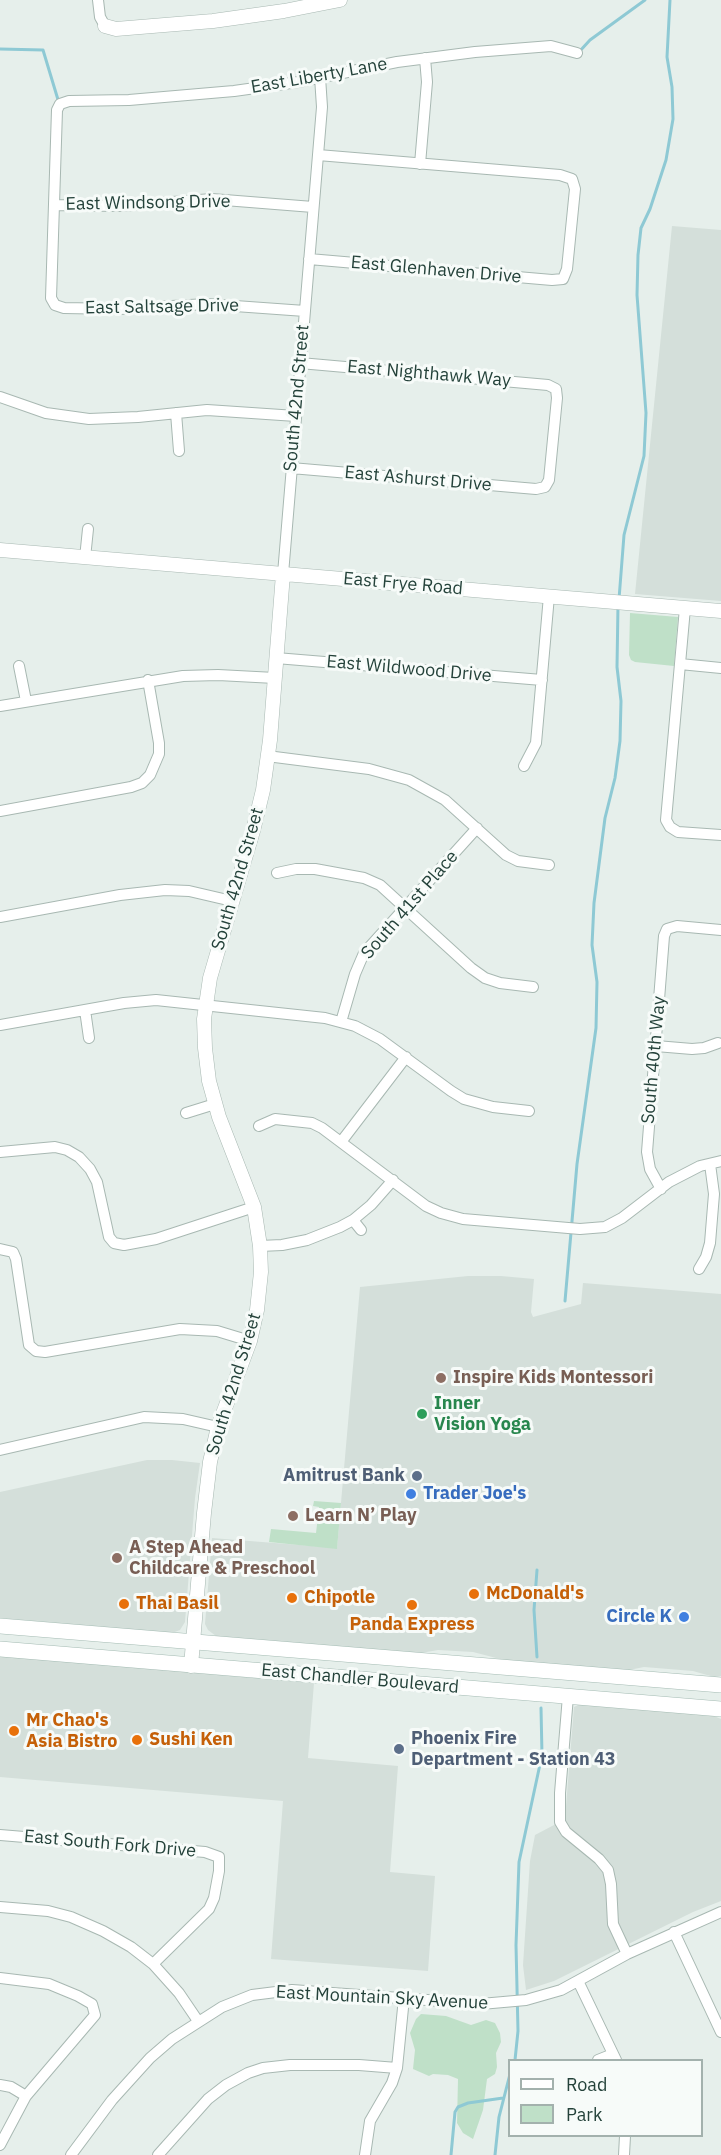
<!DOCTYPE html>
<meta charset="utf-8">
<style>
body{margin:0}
#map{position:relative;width:721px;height:2155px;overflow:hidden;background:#e6efeb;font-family:"IBM Plex Sans",sans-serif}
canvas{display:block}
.legend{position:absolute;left:508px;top:2059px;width:195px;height:78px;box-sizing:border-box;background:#f7fbf9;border:2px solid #a3b1ad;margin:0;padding:8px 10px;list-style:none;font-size:18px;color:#24423a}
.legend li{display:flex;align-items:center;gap:12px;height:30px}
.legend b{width:30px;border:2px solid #a3b1ad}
</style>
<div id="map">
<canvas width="721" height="2155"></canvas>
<ul class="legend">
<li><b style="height:8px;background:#fff"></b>Road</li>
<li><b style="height:16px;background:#bfe0c8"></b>Park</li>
</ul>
</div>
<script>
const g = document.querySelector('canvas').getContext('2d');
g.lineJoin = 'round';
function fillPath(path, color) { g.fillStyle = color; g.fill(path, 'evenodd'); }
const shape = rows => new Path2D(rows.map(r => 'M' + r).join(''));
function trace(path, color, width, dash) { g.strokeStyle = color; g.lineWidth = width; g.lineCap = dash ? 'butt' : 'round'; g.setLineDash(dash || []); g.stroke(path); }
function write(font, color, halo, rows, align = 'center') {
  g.font = font + ' "IBM Plex Sans",sans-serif'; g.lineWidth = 6; g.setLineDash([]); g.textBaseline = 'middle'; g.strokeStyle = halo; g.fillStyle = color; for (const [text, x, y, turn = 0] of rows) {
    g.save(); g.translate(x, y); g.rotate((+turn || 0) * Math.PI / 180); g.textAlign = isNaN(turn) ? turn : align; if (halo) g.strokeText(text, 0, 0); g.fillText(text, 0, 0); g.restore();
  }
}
fillPath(shape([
 [672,226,721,230,721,601,635,594],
 [468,1276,501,1276,534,1279,531,1312,533,1317,581,1304,583,1283,721,1294,721,1676,714,1677,693,1671,644,1667,629,1670,504,1660,473,1652,438,1650,421,1653,216,1636,208,1630,205,1624,212,1538,337,1548,360,1287],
 [147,1460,172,1460,200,1463,195,1498,185,1622,180,1630,172,1633,0,1618,0,1492],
 [0,1656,314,1683,308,1758,398,1766,390,1872,435,1876,428,1971,271,1959,283,1801,0,1777],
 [580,1704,714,1716,721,1719,721,1901,693,1912,554,1981,526,1990,523,1965,530,1861,535,1835,554,1825,566,1806,574,1707]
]), '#d4dfda');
fillPath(shape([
 [630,613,678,617,674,666,635,662,631,660,629,655],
 [314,1501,341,1503,337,1549,269,1542,271,1529,316,1533,319,1507,313,1506],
 [421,2014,446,2016,471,2025,486,2020,495,2023,500,2033,501,2042,496,2053,497,2067,495,2074,487,2079,483,2110,473,2139,463,2133,457,2123,458,2079,448,2075,433,2074,429,2076,413,2069,415,2050,410,2033,416,2019]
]), '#bfe0c8');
trace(shape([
 [0,49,43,50,59,103],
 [579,52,590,40,645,0],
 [619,599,624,535,644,456,646,413,637,295,638,255,641,228,650,209,666,160,673,119,672,87,667,57,670,0],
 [565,1301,577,1164,596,1028,597,982,592,945,594,903,605,818,615,778,620,741,621,701,617,667,618,605],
 [537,1570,534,1610,537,1657],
 [515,2060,518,2031,516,1945,519,1862,542,1755,541,1708],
 [451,2155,455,2112,458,2107,468,2103,503,2098],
 [495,2155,499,2117,510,2074]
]), '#8ec9d4', 3);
const minor = shape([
 [98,0,100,17,105,26],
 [420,164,427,82,425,58],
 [54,205,120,206,212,199,313,207],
 [309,259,552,280,563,279,567,269,575,189,572,179,560,175,318,155],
 [305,311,207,304,119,309,64,308,55,305,51,298,57,110,60,104,69,101,129,100,234,91,298,82,397,62,475,52,551,46,577,53],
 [0,397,46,413,89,419,138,417,207,410,296,416],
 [176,413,179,451],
 [291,468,536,489,545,487,549,480,557,398,556,389,548,385,300,363],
 [85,558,88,529],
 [283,574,322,107,320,77],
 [685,608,666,820,670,827,678,832,721,835],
 [276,658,542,680],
 [680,664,721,668],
 [19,666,26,701],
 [0,706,183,676,218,675,275,678],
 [267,756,369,769,409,780,445,800,506,855,518,861,549,865],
 [524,766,536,743,549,596],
 [0,811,131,787,142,783,150,775,159,754,159,743,148,680],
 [277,873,296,869,315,869,364,878,380,885,471,968,485,978,500,983,533,987],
 [0,917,120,895,165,890,189,891,232,901],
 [85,1010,89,1038],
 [341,1022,355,974,364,953,477,828],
 [0,1025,124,1003,156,1000,325,1018,355,1026,380,1039,451,1091,464,1099,493,1107,529,1111],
 [656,1046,692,1049,704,1048,718,1043],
 [186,1113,215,1104],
 [259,1126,275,1119,312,1123,322,1128,426,1206,441,1213,463,1219,580,1229,605,1227,622,1218,669,1182,700,1166,721,1161],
 [341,1142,406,1057],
 [0,1152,55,1147,67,1150,79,1157,90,1169,97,1182,109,1237,114,1243,124,1245,156,1239,254,1207],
 [661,1189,650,1169,647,1152,664,936,667,929,677,926,721,930],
 [353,1220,361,1230],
 [260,1246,282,1245,307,1240,340,1227,353,1220,371,1205,393,1180],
 [0,1249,13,1252,16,1259,29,1345,36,1351,45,1352,180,1329,217,1331,250,1341],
 [699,1269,706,1257,710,1243,714,1194,710,1164],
 [0,1450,144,1417,183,1419,218,1427],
 [568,1696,560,1793,560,1822,566,1832,599,1859,608,1870,611,1884,613,1924,627,1954],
 [0,1835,205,1852,219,1857,219,1871,214,1898,209,1909,153,1964],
 [0,1907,48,1911,71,1917,103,1931,131,1947,153,1964,179,1993,198,2021],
 [674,1932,721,2032],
 [0,1978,49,1984,78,1996,92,2004,95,2015,26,2096,0,2145],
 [578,1981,616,2060],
 [598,2060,613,2054],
 [0,2085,11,2087,26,2096],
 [71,2155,112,2100,150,2058,172,2039,222,2007,252,1995,292,1990,481,2004,526,2000,561,1990,627,1954,721,1912],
 [158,2155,208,2099,226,2085,248,2073,263,2068,290,2065,359,2065,397,2068],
 [365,2155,370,2121,392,2083,397,2068,404,1998],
 [624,2155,625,2136]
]);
const tertiary = shape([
 [105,26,116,29,213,21,284,11,340,0],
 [0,550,721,611],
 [191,1666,204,1513,210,1462,218,1427,250,1341,257,1310,261,1272,260,1246,254,1207,219,1117,209,1081,205,1048,204,1019,210,978,253,831,263,790,270,740,283,574]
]);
const secondary = shape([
 [0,1626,721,1685],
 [0,1649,721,1709]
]);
trace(minor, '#a8b8b2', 12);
trace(tertiary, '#a8b8b2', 15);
trace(secondary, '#a4bbb3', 16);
trace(minor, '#fff', 10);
trace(tertiary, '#fff', 14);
trace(secondary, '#fff', 15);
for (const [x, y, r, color] of [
 [441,1378,6,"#8d6e63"],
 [422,1414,6,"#2e9e5b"],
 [417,1476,6,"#5c6f8a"],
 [411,1494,6,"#3f7fe0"],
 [293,1516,6,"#8d6e63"],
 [117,1558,6,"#8d6e63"],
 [474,1594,6,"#e8710a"],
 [292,1598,6,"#e8710a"],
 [124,1604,6,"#e8710a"],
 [412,1605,6,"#e8710a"],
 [684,1617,6,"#3f7fe0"],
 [14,1731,6,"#e8710a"],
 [137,1740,6,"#e8710a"],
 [399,1749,6,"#5c6f8a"]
]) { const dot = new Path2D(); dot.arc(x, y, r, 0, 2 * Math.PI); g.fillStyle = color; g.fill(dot); trace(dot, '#f7fbf9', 2); }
write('18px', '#24423a', '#f7fbf9', [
 ["East Liberty Lane",319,76,-10],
 ["East Windsong Drive",148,203,-1],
 ["East Glenhaven Drive",436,270,5],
 ["East Saltsage Drive",162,307,-1],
 ["East Nighthawk Way",429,374,5],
 ["South 42nd Street",297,398,-85],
 ["East Ashurst Drive",418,479,5],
 ["East Frye Road",403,584,5],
 ["East Wildwood Drive",409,669,5],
 ["South 42nd Street",238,879,-74],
 ["South 41st Place",410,905,-49],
 ["South 40th Way",654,1060,-85],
 ["South 42nd Street",234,1384,-73],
 ["East Chandler Boulevard",360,1679,5],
 ["East South Fork Drive",110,1844,5],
 ["East Mountain Sky Avenue",382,1998,3]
]);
write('bold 18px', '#785e54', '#f7fbf9', [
 ["Inspire Kids Montessori",453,1378],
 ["Learn N’ Play",305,1516],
 ["A Step Ahead",129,1548],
 ["Childcare & Preschool",129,1569]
], 'left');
write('bold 18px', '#27864d', '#f7fbf9', [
 ["Inner",434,1404],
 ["Vision Yoga",434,1425]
], 'left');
write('bold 18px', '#4e5e75', '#f7fbf9', [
 ["Amitrust Bank",405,1476],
 ["Phoenix Fire",411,1739,"left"],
 ["Department - Station 43",411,1760,"left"]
], 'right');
write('bold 18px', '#366cbe', '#f7fbf9', [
 ["Trader Joe's",423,1494],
 ["Circle K",672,1617,"right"]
], 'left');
write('bold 18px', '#c56008', '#f7fbf9', [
 ["McDonald's",486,1594],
 ["Chipotle",304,1598],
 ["Thai Basil",136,1604],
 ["Panda Express",412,1625,"center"],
 ["Mr Chao's",26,1721],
 ["Asia Bistro",26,1742],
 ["Sushi Ken",149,1740]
], 'left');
</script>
